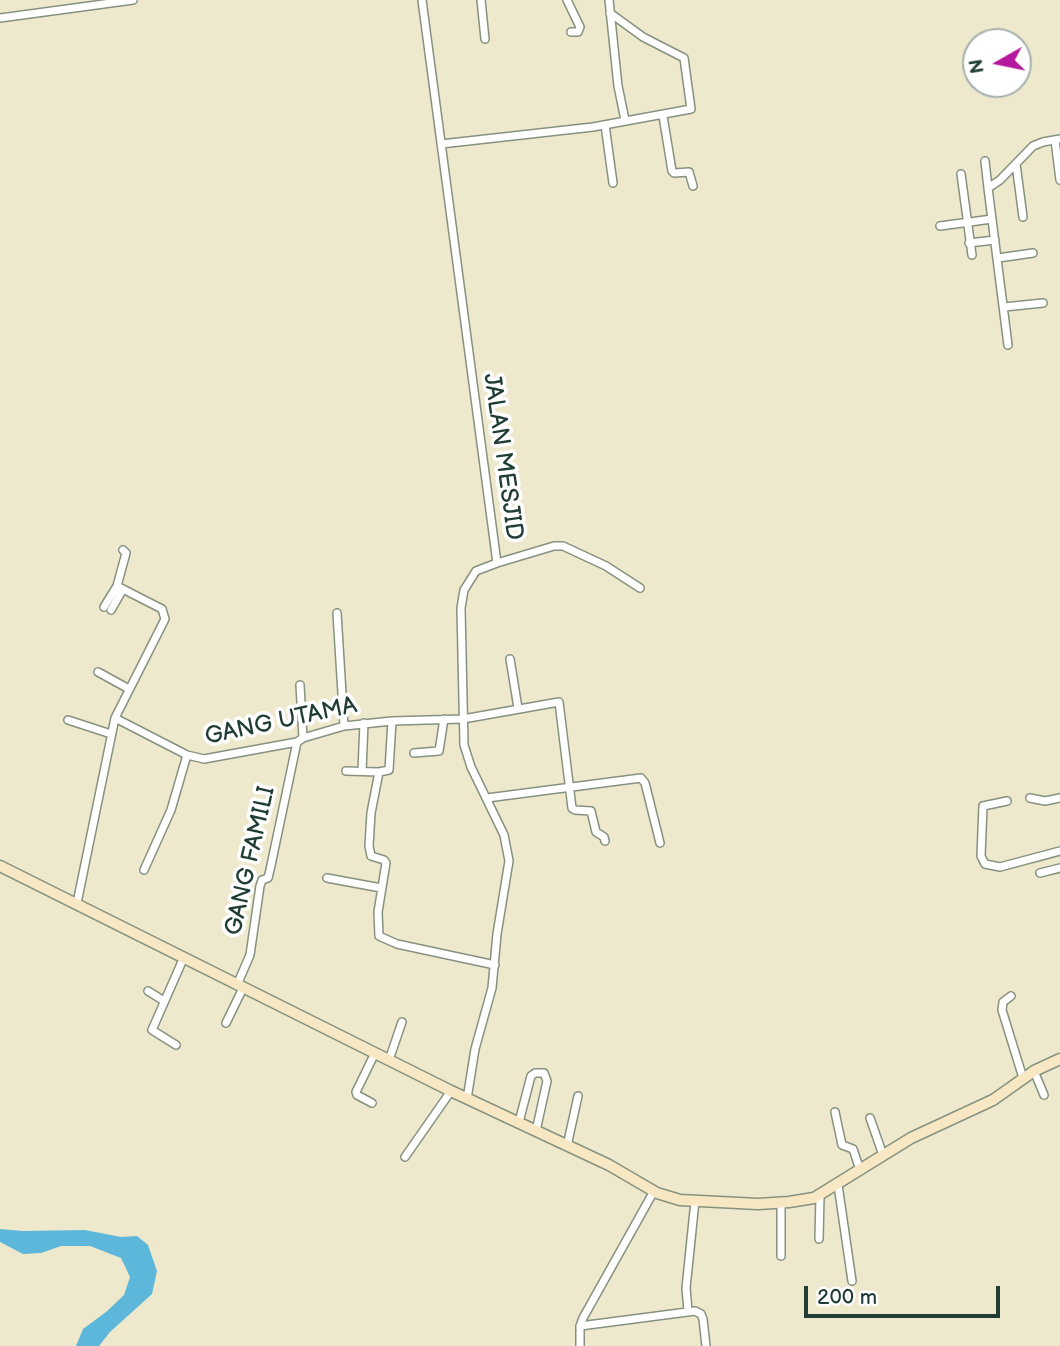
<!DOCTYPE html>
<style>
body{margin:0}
#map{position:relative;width:1060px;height:1346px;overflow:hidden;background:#eee8cc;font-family:"Balsamiq Sans",sans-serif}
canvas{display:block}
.north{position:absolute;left:962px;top:28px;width:70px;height:70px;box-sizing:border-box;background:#fff;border:2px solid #a5b1ae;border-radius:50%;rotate:261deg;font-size:19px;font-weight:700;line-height:28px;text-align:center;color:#1f3d34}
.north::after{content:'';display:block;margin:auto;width:24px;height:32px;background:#b5179e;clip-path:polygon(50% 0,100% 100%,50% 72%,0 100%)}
.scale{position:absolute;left:804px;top:1286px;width:196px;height:32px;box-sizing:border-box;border:4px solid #1f3d34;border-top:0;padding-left:9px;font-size:21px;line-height:24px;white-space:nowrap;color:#1f3d34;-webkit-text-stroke:5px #fff;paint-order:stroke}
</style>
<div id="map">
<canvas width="1060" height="1346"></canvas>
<div class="north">N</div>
<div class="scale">200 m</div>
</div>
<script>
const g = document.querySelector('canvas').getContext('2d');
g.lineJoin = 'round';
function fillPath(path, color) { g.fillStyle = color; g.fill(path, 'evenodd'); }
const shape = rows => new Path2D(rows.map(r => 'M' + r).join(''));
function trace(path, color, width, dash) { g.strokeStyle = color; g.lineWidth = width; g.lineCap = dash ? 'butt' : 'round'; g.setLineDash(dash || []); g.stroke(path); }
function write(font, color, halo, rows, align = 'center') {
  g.font = font + ' "Balsamiq Sans",sans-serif'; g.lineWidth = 7; g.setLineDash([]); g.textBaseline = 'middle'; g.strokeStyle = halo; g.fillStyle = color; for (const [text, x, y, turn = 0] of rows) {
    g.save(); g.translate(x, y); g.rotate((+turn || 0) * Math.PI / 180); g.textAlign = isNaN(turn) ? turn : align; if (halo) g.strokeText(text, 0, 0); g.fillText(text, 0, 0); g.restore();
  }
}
fillPath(shape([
 [0,1229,22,1231,85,1230,121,1237,137,1236,148,1245,157,1271,152,1294,110,1332,99,1346,76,1346,83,1329,106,1312,124,1295,130,1277,121,1258,90,1246,61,1246,41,1253,23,1254,0,1242]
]), '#5db7db');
const street = shape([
 [422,0,497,563,476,571,464,590,461,608,464,745,471,767,504,835,509,861,497,934,492,988,475,1049,467,1099],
 [481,0,485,39],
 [567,0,580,27,578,32,571,32],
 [609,0,618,86,625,120],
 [0,18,133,0],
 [663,116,672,171,674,173,689,172,693,186],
 [605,125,613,183],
 [1055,140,1060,180],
 [441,144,593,127,691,109,684,58,643,37,610,13],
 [985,161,988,188],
 [1016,164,1023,217],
 [961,174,972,255],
 [940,226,992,219],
 [969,243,995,240],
 [998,258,1033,253],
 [1004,307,1043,303],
 [1008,345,988,188,1000,180,1033,146,1043,142,1060,139],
 [497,563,554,546,563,546,606,566,640,588],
 [104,607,117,586,126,553,123,550],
 [111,610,123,589],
 [337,613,344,726],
 [510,659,518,708],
 [98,672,129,689],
 [300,685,303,738],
 [115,718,187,755,204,759,297,742,303,738,344,726,392,721,463,719,559,702,572,808,575,810,591,811,596,832,604,837,605,841],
 [68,720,111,734],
 [414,753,439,751,444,719],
 [346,771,379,772,371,813,369,846,371,856,384,860,386,863,378,912,379,936,397,944,495,965],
 [362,771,364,723],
 [379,772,389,770,392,721],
 [487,798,641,778,645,783,660,843],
 [1030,798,1045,801,1060,798],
 [1007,801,983,806,981,856,985,864,1000,867,1060,851],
 [144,870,171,810,187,755],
 [1040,873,1060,868],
 [327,878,381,888],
 [77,903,115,718,165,619,162,609,117,586],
 [237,985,250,955,260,886,262,880,268,878,270,870,297,742],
 [148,991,164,1001],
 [1011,996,1003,1002,1002,1010,1023,1078],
 [226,1023,243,988],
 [176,1045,152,1030,184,957],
 [389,1060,402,1022],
 [1034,1071,1044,1095],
 [372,1103,357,1095,356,1092,375,1053],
 [835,1112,842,1145,853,1149,860,1170],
 [870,1118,883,1155],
 [519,1122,531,1076,535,1073,544,1073,547,1081,536,1131],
 [567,1146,578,1096],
 [405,1157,451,1091],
 [838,1185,852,1281],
 [781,1203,781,1256],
 [819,1239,820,1196],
 [688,1311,686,1288,695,1201],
 [580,1326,695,1311,701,1314,703,1319,706,1346],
 [580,1346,580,1326,583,1318,654,1191]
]);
const secondary = shape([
 [0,866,451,1091,609,1165,657,1193,680,1200,758,1204,789,1202,814,1198,911,1138,993,1100,1034,1071,1060,1059]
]);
trace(street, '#869280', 10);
trace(secondary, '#869280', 13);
trace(street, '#fff', 7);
trace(secondary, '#f7e8c3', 10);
write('24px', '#1f3d34', '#fff', [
 ["JALAN MESJID",502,457,82],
 ["GANG UTAMA",281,722,-12],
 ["GANG FAMILI",251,861,-77]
]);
</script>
